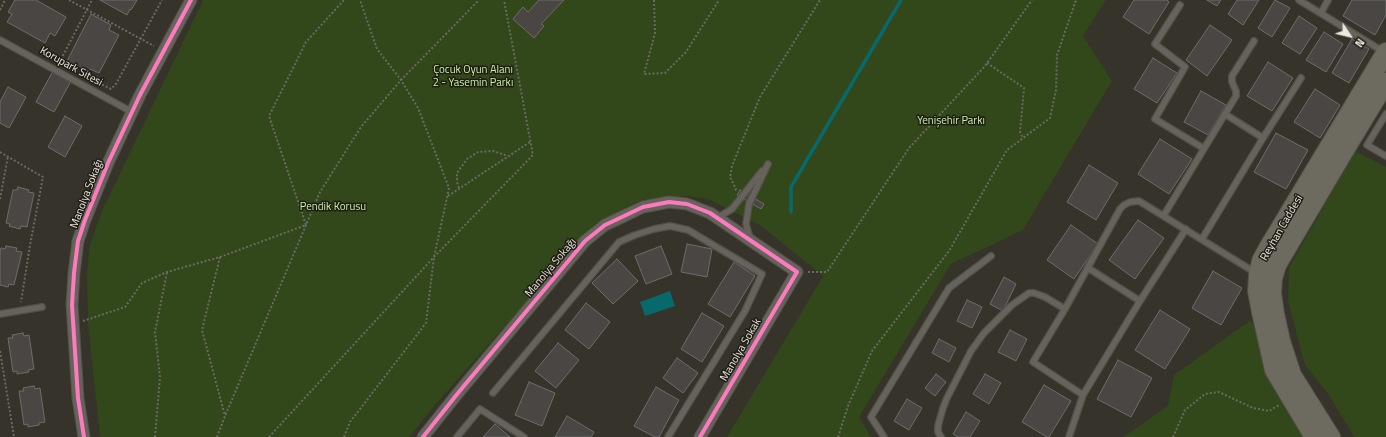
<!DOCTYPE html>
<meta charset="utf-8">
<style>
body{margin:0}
#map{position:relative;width:1386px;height:437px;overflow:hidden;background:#35332a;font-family:"Titillium Web",sans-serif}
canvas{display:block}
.north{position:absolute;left:1330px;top:16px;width:40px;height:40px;-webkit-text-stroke:3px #1f1d16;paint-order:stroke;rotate:125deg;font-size:11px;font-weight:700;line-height:16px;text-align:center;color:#eceadf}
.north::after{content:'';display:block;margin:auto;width:14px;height:18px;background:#eceadf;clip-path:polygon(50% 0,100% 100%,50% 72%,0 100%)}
</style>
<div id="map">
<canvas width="1386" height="437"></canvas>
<div class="north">N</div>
</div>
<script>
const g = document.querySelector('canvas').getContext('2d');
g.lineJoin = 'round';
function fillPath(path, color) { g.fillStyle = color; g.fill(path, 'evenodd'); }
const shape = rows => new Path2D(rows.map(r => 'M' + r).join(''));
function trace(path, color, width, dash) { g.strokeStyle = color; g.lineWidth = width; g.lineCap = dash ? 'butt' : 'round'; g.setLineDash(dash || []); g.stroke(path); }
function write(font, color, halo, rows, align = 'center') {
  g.font = font + ' "Titillium Web",sans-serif'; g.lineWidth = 3; g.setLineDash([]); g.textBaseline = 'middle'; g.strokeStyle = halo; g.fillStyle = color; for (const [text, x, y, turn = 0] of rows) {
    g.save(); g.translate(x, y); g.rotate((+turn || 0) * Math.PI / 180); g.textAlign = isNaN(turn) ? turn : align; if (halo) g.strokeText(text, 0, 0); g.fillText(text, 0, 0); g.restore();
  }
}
fillPath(shape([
 [203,0,1106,0,1083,36,1112,81,1023,230,951,264,859,417,871,437,727,437,823,276,760,225,708,199,686,196,641,200,595,224,435,405,409,437,100,437,88,324,87,273,90,245,102,211],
 [1355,151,1386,167,1386,437,1354,437,1329,395,1305,365,1288,301,1289,268],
 [1251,320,1304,437,1123,437,1168,406,1174,375]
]), '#32471a');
fillPath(shape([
 [670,291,675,306,645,316,640,302]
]), '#08696c');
trace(shape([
 [791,212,791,187,901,0]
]), '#08696c', 3.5);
const building = shape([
 [15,0,36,0,66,17,55,36,50,33,45,43,7,22,12,14,8,12,15,0],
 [100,0,137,0,131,10,130,9,127,15,100,0],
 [539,0,564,0,541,24,544,26,534,38,513,19,523,7,528,12,539,0],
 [1134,0,1167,0,1169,2,1149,34,1123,17,1134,0],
 [1207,0,1221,0,1217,6,1207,0],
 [1237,0,1259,0,1243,25,1228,14,1237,0],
 [1275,0,1290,8,1272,37,1258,28,1275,0],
 [1352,0,1386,0,1386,15,1375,35,1343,16,1352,0],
 [91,14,111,25,109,30,119,35,99,73,90,69,88,72,67,61,91,14],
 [1299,16,1317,28,1300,54,1282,43,1299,16],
 [1210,25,1232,40,1207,76,1186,60,1210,25],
 [1324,32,1343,44,1326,72,1306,60,1324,32],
 [1352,39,1369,49,1349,83,1332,73,1352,39],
 [1153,58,1177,73,1157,103,1134,89,1153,58],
 [1268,62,1293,78,1272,111,1247,96,1268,62],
 [53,71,71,81,54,112,36,102,53,71],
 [8,87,26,97,9,128,0,123,0,102,8,87],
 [1315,89,1340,105,1320,138,1294,122,1315,89],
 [1201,91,1226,105,1208,135,1184,122,1201,91],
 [65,116,82,126,65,157,48,147,65,116],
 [1276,133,1308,150,1286,189,1254,172,1276,133],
 [1160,139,1192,159,1169,194,1138,174,1160,139],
 [1089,165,1118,183,1096,220,1067,202,1089,165],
 [18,187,29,190,28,192,34,193,27,227,21,226,20,229,9,226,10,224,6,223,13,190,17,190,18,187],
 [740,190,764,204,761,209,737,195,740,190],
 [1138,220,1164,238,1135,279,1109,260,1138,220],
 [1071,225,1098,244,1074,279,1047,260,1071,225],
 [687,244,712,249,707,277,681,272,687,244],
 [6,246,17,248,16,251,22,252,14,285,9,284,8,287,0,285,0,251,1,248,5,249,6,246],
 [661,246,672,274,646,284,635,256,661,246],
 [617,259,638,281,613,304,592,283,617,259],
 [734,262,755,276,730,317,708,304,734,262],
 [1213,271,1242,288,1221,325,1192,308,1213,271],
 [1004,277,1016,284,1003,311,990,304,1004,277],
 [967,300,982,307,972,328,957,321,967,300],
 [586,303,610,322,589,349,565,330,586,303],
 [1160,310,1190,329,1165,369,1135,350,1160,310],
 [702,313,724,326,702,362,681,349,702,313],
 [1010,330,1027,339,1016,361,998,352,1010,330],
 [23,333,24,336,29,335,34,369,28,370,29,372,17,374,17,371,13,372,8,338,13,338,12,335,23,333],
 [939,339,956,348,949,362,932,353,939,339],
 [558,343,579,360,556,388,535,371,558,343],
 [677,358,698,373,683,393,663,378,677,358],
 [1118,360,1152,378,1131,417,1097,399,1118,360],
 [936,374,946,382,935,396,925,388,936,374],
 [985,374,1001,383,989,404,973,394,985,374],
 [529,382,555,393,542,426,515,415,529,382],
 [1044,385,1071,401,1049,437,1047,437,1022,422,1044,385],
 [34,386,35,389,40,388,45,422,39,423,39,425,28,427,28,424,24,425,19,391,24,391,23,388,34,386],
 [656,387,679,400,659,437,655,437,634,426,656,387],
 [907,399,922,408,909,430,894,421,907,399],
 [966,412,980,421,970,437,958,437,953,434,966,412],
 [567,416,594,432,591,437,555,437,567,416],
 [495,424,510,437,483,437,495,424]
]);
fillPath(building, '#494644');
trace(building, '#6f6c6b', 1);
const lane = shape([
 [1299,0,1384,52],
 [1180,5,1155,44,1185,67,1155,119,1203,148],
 [1321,13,1328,0],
 [0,40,132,112],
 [1225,114,1236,96,1236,91,1232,82,1232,76,1254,41],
 [1386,114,1367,145,1386,156],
 [1263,138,1301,78],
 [1164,215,1225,114,1263,138,1202,239],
 [717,218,732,209,762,171],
 [750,239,746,224,749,204,768,164],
 [1088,268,1140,301],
 [0,314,42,307],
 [493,393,619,242,635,235,654,229,670,226,688,230,762,274,745,311,668,437],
 [1083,395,1140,301,1186,229],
 [457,437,480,409,524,437],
 [884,437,871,417,949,288,991,256],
 [941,437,938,432,938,426,943,408,947,398,971,351,984,333,1012,305,1029,293,1034,293,1045,297,1065,309],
 [1069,437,1083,395,1033,362,1065,309,1120,209,1124,205,1130,202,1139,201,1256,273]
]);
const street = shape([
 [84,437,78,398,72,305,74,273,78,241,85,220,108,163,140,95,191,0],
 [423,437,458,393,585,241,605,225,622,217,643,207,669,202,687,204,710,213,797,272,700,437]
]);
const primary = shape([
 [1314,437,1274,370,1261,312,1257,291,1258,275,1261,261,1268,248,1386,52],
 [1331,437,1292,375,1281,341,1275,314,1272,293,1273,278,1277,265,1342,155,1386,82]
]);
trace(lane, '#525048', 8);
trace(street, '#525048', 13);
trace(primary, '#525048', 20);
trace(shape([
 [69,0,154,46],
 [654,0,655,33,644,74,665,73,686,52,719,0],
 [0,10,5,0],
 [59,63,92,0],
 [987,63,1024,88,1020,132,1023,138],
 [95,81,111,89,116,84,162,0],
 [0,152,43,177,30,245,21,302],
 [459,188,457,182,457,173,467,159,478,152,493,151,508,156],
 [735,190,736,189,730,177,732,166,760,97,820,0],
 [448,196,530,142],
 [0,199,8,156],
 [220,257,202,330,225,416],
 [808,272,827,272,909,148,985,66,1032,0],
 [83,321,125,307,142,283,167,272,220,257,306,225,269,116,306,42,344,0],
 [0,351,14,437],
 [155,437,160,377,155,332,167,272],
 [217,437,225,416,320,192,361,127,401,80,479,0],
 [269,437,434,257,533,155,504,0],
 [344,437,350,422,426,323,434,257,449,188,418,108,401,80,377,49,360,0],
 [838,437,848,406,872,351,949,251,1007,150,1050,118,1056,90,1057,55,1076,0],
 [1173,437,1185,410,1205,394,1219,392,1253,408,1269,411,1279,405]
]), '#6b6963', 2, [2, 2]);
trace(lane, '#65635b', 5.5);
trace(street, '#65635b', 11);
trace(primary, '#6d6a60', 18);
trace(shape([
 [84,437,78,398,72,305,74,273,78,241,85,220,108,163,140,95,191,0],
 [423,437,458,393,585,241,605,225,622,217,643,207,669,202,687,204,710,213,797,272,700,437]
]), '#fd7abc', 4);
write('11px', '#eceadf', '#1f1d16', [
 ["Korupark Sitesi",71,67,29],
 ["Manolya Sokağı",87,194,-69],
 ["Reyhan Caddesi",1282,228,-60],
 ["Manolya Sokağı",551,268,-50],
 ["Manolya Sokak",741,350,-60]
]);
write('11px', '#c6f1a2', '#1f1d16', [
 ["Çocuk Oyun Alanı",473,70],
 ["2 - Yasemin Parkı",473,83],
 ["Yenişehir Parkı",951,121],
 ["Pendik Korusu",333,207]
]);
</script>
